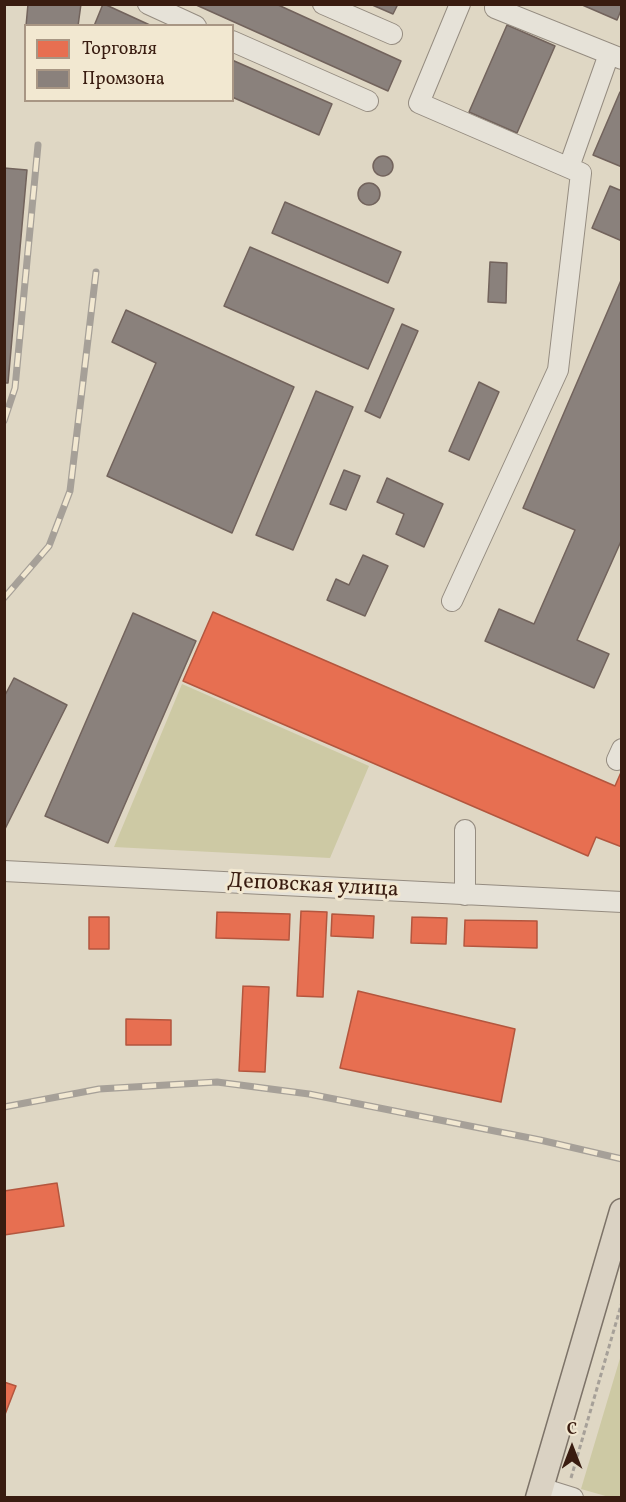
<!DOCTYPE html>
<meta charset="utf-8">
<style>
body{margin:0}
#map{position:relative;width:626px;height:1502px;overflow:hidden;background:#dfd7c4;font-family:Vollkorn,serif}
canvas{display:block}
.frame{position:absolute;inset:0;border:6px solid #391c10;pointer-events:none}
.legend{position:absolute;left:24px;top:24px;width:210px;height:78px;box-sizing:border-box;background:#f2e8d1;border:2px solid #a89684;margin:0;padding:8px 10px;list-style:none;font-size:18px;color:#391c10}
.legend li{display:flex;align-items:center;gap:12px;height:30px}
.legend b{width:30px;border:2px solid #a89684}
.north{position:absolute;left:542px;top:1418px;width:60px;height:60px;-webkit-text-stroke:4px #f2e8d1;paint-order:stroke;rotate:0deg;font-size:16px;font-weight:700;line-height:24px;text-align:center;color:#391c10}
.north::after{content:'';display:block;margin:auto;width:21px;height:27px;background:#391c10;clip-path:polygon(50% 0,100% 100%,50% 72%,0 100%)}
</style>
<div id="map">
<canvas width="626" height="1502"></canvas>
<div class="frame"></div>
<ul class="legend">
<li><b style="height:16px;background:#e76f51"></b>Торговля</li>
<li><b style="height:16px;background:#8a817c"></b>Промзона</li>
</ul>
<div class="north">С</div>
</div>
<script>
const g = document.querySelector('canvas').getContext('2d');
g.lineJoin = 'round';
function fillPath(path, color) { g.fillStyle = color; g.fill(path, 'evenodd'); }
const shape = rows => new Path2D(rows.map(r => 'M' + r).join(''));
function trace(path, color, width, dash) { g.strokeStyle = color; g.lineWidth = width; g.lineCap = dash ? 'butt' : 'round'; g.setLineDash(dash || []); g.stroke(path); }
function write(font, color, halo, rows, align = 'center') {
  g.font = font + ' Vollkorn,serif'; g.lineWidth = 6; g.setLineDash([]); g.textBaseline = 'middle'; g.strokeStyle = halo; g.fillStyle = color; for (const [text, x, y, turn = 0] of rows) {
    g.save(); g.translate(x, y); g.rotate((+turn || 0) * Math.PI / 180); g.textAlign = isNaN(turn) ? turn : align; if (halo) g.strokeText(text, 0, 0); g.fillText(text, 0, 0); g.restore();
  }
}
fillPath(shape([
 [182,684,369,766,330,858,114,847],
 [621,1355,621,1497,609,1497,581,1489]
]), '#cdc9a4');
const shops = shape([
 [213,612,615,786,622,770,622,847,596,837,588,856,183,681,213,612],
 [301,911,327,912,323,997,297,996,301,911],
 [217,912,290,914,289,940,216,938,217,912],
 [332,914,374,916,373,938,331,936,332,914],
 [89,917,109,917,109,949,89,949,89,917],
 [412,917,447,918,446,944,411,943,412,917],
 [465,920,537,921,537,948,464,946,465,920],
 [243,986,269,987,265,1072,239,1071,243,986],
 [358,991,515,1029,501,1102,340,1068,358,991],
 [126,1019,171,1020,171,1045,126,1045,126,1019],
 [57,1183,64,1226,4,1235,4,1191,57,1183],
 [4,1382,16,1386,4,1417,4,1382]
]);
fillPath(shops, '#e76f51');
trace(shops, '#b3563e', 1.5);
const industry = shape([
 [28,4,81,4,78,26,26,26,28,4],
 [103,4,104,4,152,26,94,26,103,4],
 [194,4,276,4,401,61,388,91,194,4],
 [370,4,398,4,393,14,370,4],
 [580,4,622,4,622,8,617,20,580,4],
 [507,25,555,46,517,133,469,112,507,25],
 [232,60,332,104,319,135,232,97,232,60],
 [620,92,622,92,622,167,593,155,620,92],
 '373 166a10 10 0 1 1 20 0a10 10 0 1 1-20 0Z',
 [4,168,27,170,8,383,4,383,4,168],
 '358 194a11 11 0 1 1 22 0a11 11 0 1 1-22 0Z',
 [610,186,622,191,622,241,592,228,610,186],
 [285,202,401,252,388,283,272,233,285,202],
 [250,247,394,309,368,369,224,306,250,247],
 [490,262,507,263,506,303,488,302,490,262],
 [622,278,622,539,577,640,609,654,594,688,485,641,499,609,534,624,575,530,523,508,622,278],
 [126,310,294,387,232,533,107,476,156,363,112,342,126,310],
 [402,324,418,331,380,418,365,411,402,324],
 [479,382,499,392,469,460,449,451,479,382],
 [316,391,353,407,293,550,256,535,316,391],
 [344,470,360,476,346,510,330,504,344,470],
 [387,478,443,504,424,547,396,534,404,514,377,502,387,478],
 [363,555,388,566,365,616,327,600,336,579,349,585,363,555],
 [133,613,196,641,108,843,45,816,133,613],
 [14,678,67,705,4,831,4,697,14,678]
]);
fillPath(industry, '#8a817c');
trace(industry, '#72635c', 1.5);
const minor = shape([
 [148,4,196,26],
 [323,4,392,34],
 [495,8,622,59],
 [232,41,368,101],
 [569,167,609,54],
 [452,601,558,370,581,173,419,103,460,4],
 [617,760,622,749],
 [4,871,622,902],
 [465,895,465,830],
 [541,1488,573,1498]
]);
const major = shape([
 [538,1498,622,1211]
]);
trace(minor, '#958c80', 22);
trace(major, '#7d7368', 27);
trace(shape([
 [571,1478,622,1302]
]), '#a6a098', 3, [4.5, 3]);
trace(minor, '#e6e2d8', 20);
trace(major, '#dad2c3', 24);
const rail = shape([
 [4,421,15,388,38,145],
 [4,598,49,546,70,491,96,272],
 [4,1107,99,1089,217,1082,309,1094,540,1140,622,1159]
]);
trace(rail, '#a6a098', 7);
trace(rail, '#f2e8d1', 4.5, [14]);
write('22px', '#391c10', '#f2e8d1', [
 ["Деповская улица",313,887,3]
]);
</script>
